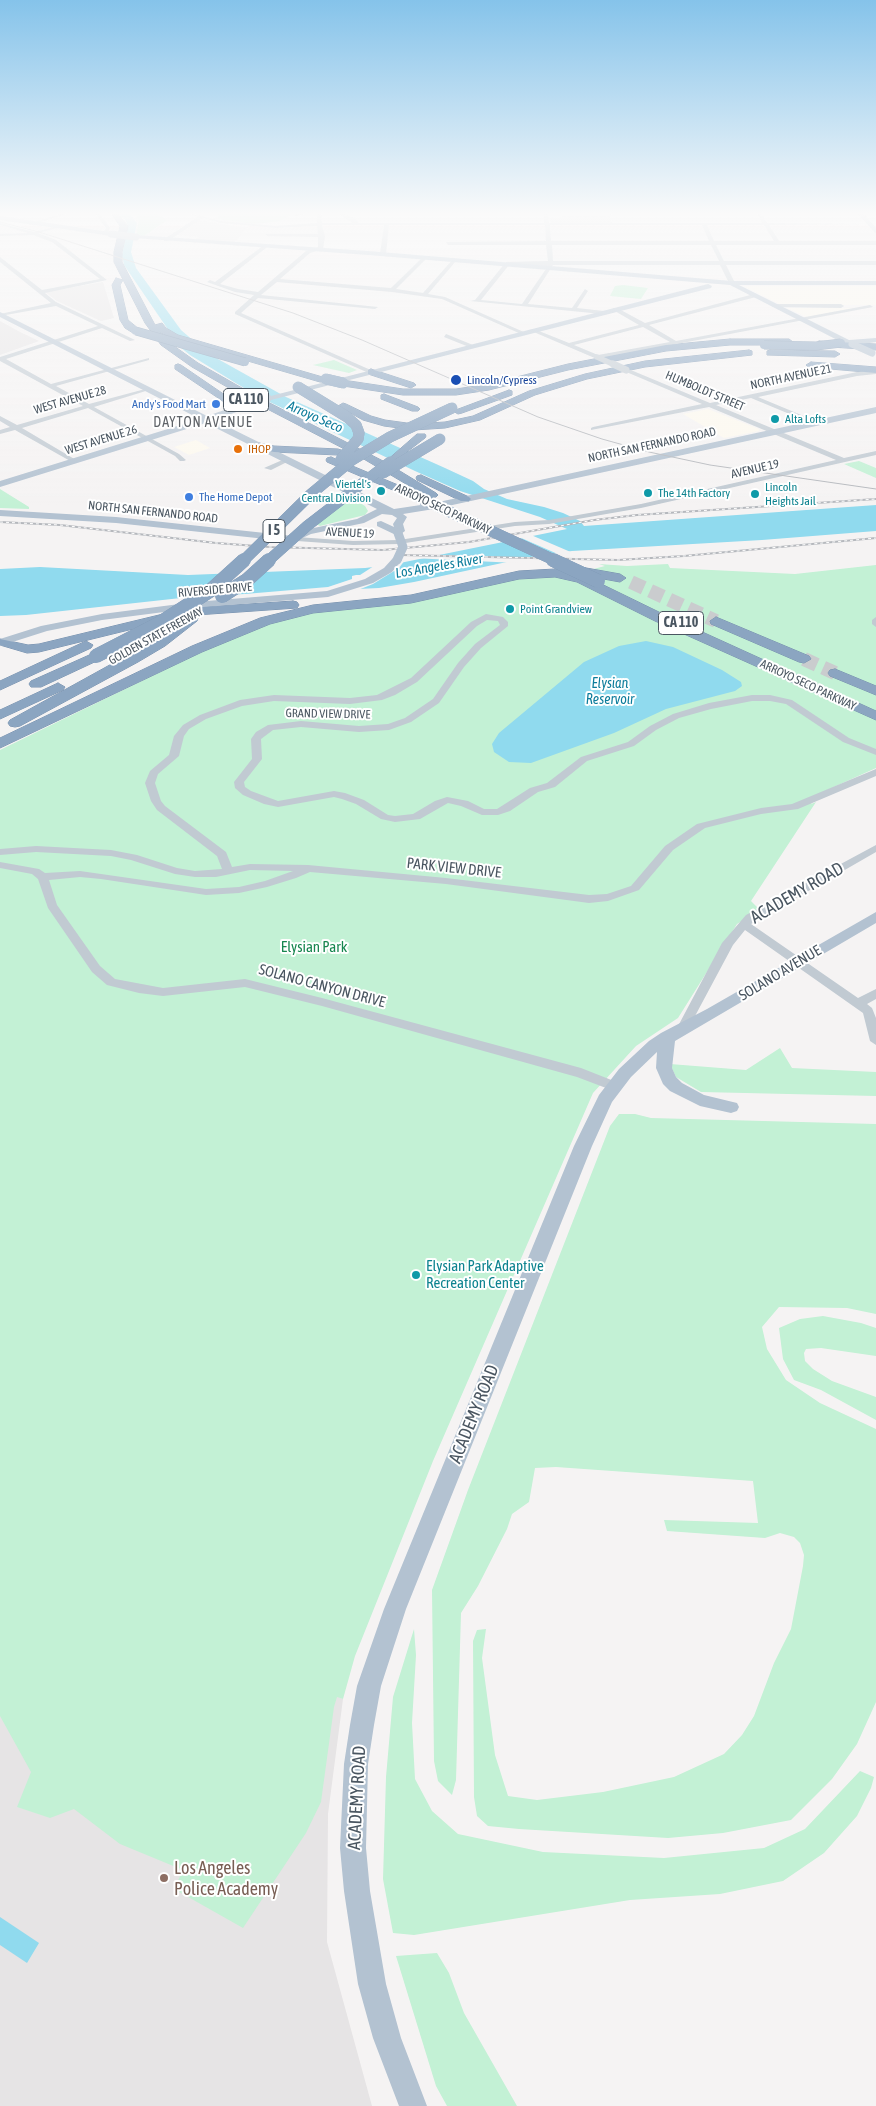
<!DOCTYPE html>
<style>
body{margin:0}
canvas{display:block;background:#f5f3f3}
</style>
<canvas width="876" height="2106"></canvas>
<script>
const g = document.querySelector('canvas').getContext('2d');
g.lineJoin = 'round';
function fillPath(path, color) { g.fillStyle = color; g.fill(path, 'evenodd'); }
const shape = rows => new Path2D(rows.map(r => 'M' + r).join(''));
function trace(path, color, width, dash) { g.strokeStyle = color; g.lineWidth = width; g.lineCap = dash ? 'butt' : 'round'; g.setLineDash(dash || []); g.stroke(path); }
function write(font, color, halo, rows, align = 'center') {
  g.font = font + ' "Asap Condensed",sans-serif'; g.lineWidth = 4; g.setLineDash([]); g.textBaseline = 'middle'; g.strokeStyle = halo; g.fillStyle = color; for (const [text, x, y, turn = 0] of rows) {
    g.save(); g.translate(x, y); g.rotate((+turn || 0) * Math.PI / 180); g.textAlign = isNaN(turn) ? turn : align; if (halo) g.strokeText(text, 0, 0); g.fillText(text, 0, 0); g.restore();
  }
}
fillPath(shape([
 [743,286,876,286,876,305,781,305],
 [787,308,854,308,807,317],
 [708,409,759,429,759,431,724,438,683,414],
 [196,440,210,448,189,455,174,447]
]), '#fdf9ef');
fillPath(shape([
 [580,213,612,213,613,214,609,215,612,223,551,223,550,218,562,218,562,216,572,216,572,214],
 [200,220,233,226,249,227,240,234,243,234,234,243,195,240,199,237,177,235],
 [103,282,114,318,101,321,57,301,45,292],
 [0,321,20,332,39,341,0,355],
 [0,1544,343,1699,328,1814,327,1942,372,2106,0,2106]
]), '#e6e4e5');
fillPath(shape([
 [134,213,155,213,167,220,144,236,136,235,139,221],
 [217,213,286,213,291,215,280,221,255,224,218,219],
 [623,285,648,288,641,299,610,296,615,286],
 [334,360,357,370,349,373,313,365],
 [859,461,876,468,876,478,844,464],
 [0,489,29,507,29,509,0,508],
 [352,498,365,506,368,511,365,515,320,526,316,524],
 [599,564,627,566,668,564,670,568,795,574,876,565,876,768,816,795,811,804,816,802,751,901,760,910,737,924,678,1018,636,1046,593,1093,433,1461,355,1656,343,1699,337,1697,334,1707,321,1802,306,1833,243,1928,174,1889,183,1870,120,1844,74,1809,50,1818,17,1807,31,1772,0,1716,0,750,244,631,298,615,519,577,563,577,605,566],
 [780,1048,792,1068,876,1072,876,1096,701,1092,676,1077,670,1064,746,1070],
 [619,1114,635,1114,651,1118,876,1124,876,1314,847,1308,779,1307,762,1327,767,1349,786,1380,820,1403,876,1429,876,1702,857,1744,832,1779,791,1820,723,1833,668,1838,519,1829,488,1826,477,1816,474,1797,473,1641,477,1630,486,1629,482,1658,495,1755,508,1796,537,1800,603,1792,674,1777,724,1754,742,1735,754,1716,774,1663,791,1629,803,1566,804,1555,800,1543,794,1537,780,1533,765,1538,667,1531,664,1520,758,1523,753,1481,556,1467,535,1468,529,1502,512,1514,507,1529,478,1586,461,1613,456,1780,452,1795,438,1781,434,1761,432,1590,468,1490,610,1126],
 [823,1316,861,1323,876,1328,876,1356,821,1348,806,1349,804,1353,805,1361,813,1369,832,1381,876,1397,876,1420,821,1390,794,1380,783,1359,779,1328,800,1319],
 [414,1629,416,1655,412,1723,415,1779,432,1811,458,1834,543,1852,664,1858,764,1848,805,1829,860,1771,874,1777,871,1788,857,1816,824,1853,783,1881,720,1894,630,1900,414,1935,393,1933,383,1879,386,1777,393,1697],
 [437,1953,449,1973,464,2013,517,2106,447,2106,436,2086,396,1956]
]), '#c3f1d5');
fillPath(shape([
 [117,213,129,213,137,223,131,252,136,268,181,330,209,354,286,397,445,468,473,481,484,489,507,499,544,507,563,513,580,521,584,526,876,505,876,531,762,540,572,551,530,557,414,582,379,588,190,597,26,615,0,616,0,569,40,567,188,575,365,568,390,565,567,529,540,517,460,491,415,471,257,396,190,355,180,347,124,265,122,255,128,225,124,218],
 [646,641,673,647,722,670,741,682,742,686,735,691,666,709,614,733,531,763,509,762,494,752,492,744,499,733,584,662,619,646],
 [0,1917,39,1943,27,1963,0,1945]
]), '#90daee');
fillPath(shape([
 [531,535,573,553,560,555,519,537],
 [434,555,536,558,517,563,411,558],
 [405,560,399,568,373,584,353,592,188,600,225,571,260,570,233,595,328,587,352,579,352,576,356,575,360,575,377,564]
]), '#f5f3f3');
trace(shape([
 [631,582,716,621],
 [804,659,835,673]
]), '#caccce', 14, [14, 7]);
const highway = shape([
 [111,213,117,213,128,226,122,252,122,262,155,325,162,323,166,328,178,335,326,378,328,380,326,382,320,382,172,339,160,332,167,341,198,363,256,396,385,462,417,434,425,434,426,436,425,438,390,465,436,493,438,495,436,497,428,497,357,455,357,459,353,460,337,455,274,452,255,448,254,446,259,443,274,446,338,449,354,454,250,400,192,367,161,345,145,323,114,262,114,252,120,226,111,213],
 [116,278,123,280,120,285,128,320,139,329,139,333,133,333,125,328,120,320,112,285,116,278],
 [730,339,789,339,793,342,789,345,730,345,666,351,568,370,489,390,456,395,403,395,343,386,338,383,343,380,403,389,456,389,489,384,568,364,666,345,730,339],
 [819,341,876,344,876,350,816,346,815,344,819,341],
 [749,350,752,351,752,355,645,367,587,379,535,395,480,420,445,428,414,430,384,426,363,420,338,406,343,403,346,404,371,416,385,420,414,424,445,422,473,416,529,391,585,374,645,361,749,350],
 [770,350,835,351,840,354,835,357,767,355,767,351,770,350],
 [811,362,876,367,876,373,808,367,806,365,811,362],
 [178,364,181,365,244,408,242,410,236,410,175,369,175,365,178,364],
 [371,369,414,383,416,385,411,388,368,374,368,370,371,369],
 [509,390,512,391,512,395,462,413,458,414,453,411,509,390],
 [384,394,418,407,420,409,418,411,412,411,381,399,381,395,384,394],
 [331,457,410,490,412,492,406,495,402,494,327,462,326,460,327,458,331,457],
 [421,475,469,497,471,499,469,501,461,501,417,480,416,478,417,476,421,475],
 [575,566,620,574,626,578,620,582,571,573,569,570,571,567,575,566],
 [555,569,585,576,665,615,876,711,876,720,655,621,577,582,555,577,519,579,411,603,313,613,270,624,202,652,0,748,0,738,192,646,260,618,313,605,411,595,519,571,555,569],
 [293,601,297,602,299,605,297,608,196,615,198,618,197,621,165,646,138,662,20,726,15,727,10,726,8,723,10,720,155,640,186,616,39,652,27,653,0,645,0,639,28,645,39,644,188,608,293,601],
 [716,617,809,656,811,659,804,663,799,662,711,624,710,621,716,617],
 [86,641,93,645,91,648,0,690,0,681,86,641],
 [96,652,103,656,101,659,41,687,31,687,29,684,31,681,96,652],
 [835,669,876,686,876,695,830,676,828,673,830,670,835,669],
 [58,683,65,687,63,690,0,719,0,710,58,683]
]);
trace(highway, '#7690ad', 1);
fillPath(shape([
 [63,213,69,213,32,225,28,224,63,213],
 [95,213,99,213,110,228,107,234,103,233,106,228,95,213],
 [188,213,221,221,275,226,317,223,317,213,321,213,322,223,353,223,337,213,342,213,355,218,358,223,544,223,544,213,548,213,549,223,762,223,757,213,761,213,767,223,871,224,769,225,779,241,876,241,876,245,716,245,724,261,876,261,876,265,726,265,735,283,732,285,729,283,720,265,553,265,528,304,572,308,585,289,588,291,577,308,604,311,602,314,470,301,475,300,506,262,548,261,546,245,448,245,446,242,546,241,545,225,389,225,386,254,383,256,380,254,384,225,322,225,325,236,323,249,310,253,280,279,391,288,424,256,426,259,396,289,423,293,454,258,456,261,428,294,445,297,526,333,521,334,442,299,392,292,277,282,261,295,378,307,375,309,258,298,241,313,373,371,374,372,371,374,235,314,235,312,254,295,235,292,207,282,210,280,215,282,264,245,266,248,220,284,238,289,258,292,306,251,318,247,318,237,267,236,265,234,318,234,317,226,275,228,221,223,203,218,168,241,164,241,164,239,198,217,188,213],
 [550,225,702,225,709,241,551,241,550,225],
 [707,225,764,225,774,241,714,241,707,225],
 [552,245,711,245,719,261,553,261,552,245],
 [509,265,548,266,522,304,481,300,509,265],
 [301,213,309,213,297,216,295,215,301,213],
 [0,223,34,232,58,226,58,228,38,233,56,240,107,280,45,293,56,302,135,340,130,341,102,328,6,359,51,384,149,358,149,360,56,386,89,404,149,388,149,390,94,407,179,454,186,460,184,461,180,461,175,456,88,408,22,428,76,460,76,462,72,462,15,430,0,434,0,430,10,427,0,421,0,416,17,425,83,406,0,361,0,357,98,326,56,306,0,316,0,314,51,303,0,262,0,257,42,290,100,279,52,242,33,235,0,236,0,234,28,233,0,225,0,223],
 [754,294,756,297,649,325,676,341,870,305,873,307,597,359,529,330,534,329,569,343,639,325,613,310,613,308,617,308,645,323,754,294],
 [643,327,670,342,598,355,574,345,643,327],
 [774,304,841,304,844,306,841,308,772,307,774,304],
 [446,334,473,345,474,346,469,347,444,337,446,334],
 [626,368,710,403,857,372,876,370,876,374,857,376,758,397,818,422,818,424,816,425,751,398,716,405,844,458,876,451,876,455,641,508,549,524,515,526,399,544,353,545,297,541,293,539,297,537,353,541,399,540,515,522,549,520,641,504,836,460,709,407,591,430,591,428,593,427,702,404,624,371,624,369,626,368],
 [287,458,289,459,289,461,271,470,264,468,287,458],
 [486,614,503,617,508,622,508,626,481,648,464,667,439,703,411,722,389,730,359,732,301,727,273,730,261,739,262,759,244,782,245,787,251,791,278,801,334,791,345,793,364,800,388,815,395,816,413,814,435,801,447,797,468,801,484,809,497,809,530,788,547,783,581,757,628,742,650,726,673,714,709,703,752,695,770,695,792,700,849,738,876,749,876,755,843,742,786,704,770,701,752,701,711,709,679,718,656,730,634,746,587,761,555,787,538,792,510,811,498,815,482,815,461,806,448,803,420,819,395,822,381,819,356,804,342,799,334,797,278,807,264,804,243,795,235,788,234,782,252,759,251,739,256,732,268,725,301,721,359,726,388,724,405,718,433,699,458,663,475,644,500,625,498,621,487,620,477,626,417,682,395,695,382,700,350,704,274,701,242,706,206,719,189,729,184,736,179,756,158,774,155,783,161,801,165,806,226,852,232,867,250,864,308,865,446,878,589,895,607,894,631,886,665,846,697,824,761,808,792,804,876,769,876,776,798,809,761,814,705,828,673,850,639,890,608,901,589,903,446,884,310,872,296,878,267,887,239,893,206,895,101,879,80,877,49,880,57,905,100,966,115,979,163,988,245,979,322,998,581,1068,619,1083,620,1086,619,1089,614,1091,577,1077,322,1006,245,987,163,996,139,993,107,985,92,972,48,908,38,879,32,874,0,868,0,862,39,869,45,873,80,871,206,889,239,887,265,881,293,871,250,870,216,877,195,877,175,874,131,860,111,856,36,852,0,855,0,849,36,846,111,850,137,855,177,868,195,871,222,869,217,856,157,810,151,801,145,783,150,771,169,755,174,736,183,725,200,715,240,700,274,695,350,698,377,695,411,678,471,622,486,614],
 [876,617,876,627,872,624,872,620,876,617],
 [876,845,876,852,751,924,858,998,876,989,876,999,867,1004,872,1008,876,1018,876,1045,870,1041,863,1013,745,930,733,945,687,1031,679,1031,677,1028,722,943,746,915,876,845]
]), '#c1cad2');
fillPath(shape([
 [857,213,863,213,876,228,876,234,857,213],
 [0,216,111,232,114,234,111,236,0,220,0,216],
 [136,235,368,251,732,281,876,281,876,285,739,285,849,340,876,338,876,342,849,346,730,285,368,255,134,238,134,236,136,235],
 [708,284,712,286,711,288,267,401,263,398,708,284],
 [0,312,207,416,242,404,248,404,248,408,214,420,394,509,434,503,876,407,876,413,434,509,403,514,407,517,403,524,405,531,398,536,377,526,377,522,381,521,394,527,393,524,397,518,392,515,382,514,364,523,311,534,294,542,116,523,0,516,0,510,116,517,293,536,304,530,357,519,377,509,206,423,0,487,0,481,200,419,0,317,0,312],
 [397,557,402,560,392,572,373,583,328,597,195,608,102,620,47,631,0,646,0,639,41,626,102,614,195,602,327,591,365,579,384,568,393,558,397,557],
 [876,912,876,923,675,1041,672,1068,676,1077,682,1083,704,1095,737,1103,739,1107,737,1111,731,1113,700,1106,670,1091,663,1084,656,1068,657,1052,631,1077,612,1102,592,1146,406,1609,381,1686,374,1725,368,1764,366,1848,370,1891,386,1984,401,2038,427,2106,399,2106,373,2038,358,1984,344,1891,340,1848,344,1764,350,1725,357,1686,384,1609,574,1146,599,1095,619,1069,649,1041,661,1033,707,1009,876,912]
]), '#b3c2d1');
fillPath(highway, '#8ba5c1');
trace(shape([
 [0,222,39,232,293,313,362,340,538,417,602,439,649,452,710,465,876,489]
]), '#b5b8bd', 1);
const rail = shape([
 [0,522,60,525,216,543,270,547,383,550,469,542,594,520,637,515,876,499],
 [401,555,618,560,684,556,876,538]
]);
trace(rail, '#b5b8bd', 2);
trace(rail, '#fff', 1, [3]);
const highwayBridgeFar2 = shape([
 [136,331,245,362],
 [764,345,816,346,841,343]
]);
const highwayBridgeFar1 = shape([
 [326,379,343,383],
 [298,387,347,417,356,425,359,433,358,439,341,459],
 [383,473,440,439],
 [420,498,556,561],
 [243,561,311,494,352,460,390,437,452,408],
 [268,561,307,526,390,462]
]);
const highwayBridge = shape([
 [553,560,598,581],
 [222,596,247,580,269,560],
 [96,656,160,623,211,590,244,560]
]);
trace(highwayBridgeFar2, '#7690ad', 9, []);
trace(highwayBridgeFar1, '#7690ad', 11, []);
trace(highwayBridge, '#7690ad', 14, []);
trace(shape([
 [597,357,615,365]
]), '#c1cad2', 5.5);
trace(shape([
 [613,364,626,370]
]), '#c1cad2', 7);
trace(shape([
 [111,234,136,237],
 [852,344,872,353]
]), '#b3c2d1', 7);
trace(shape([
 [245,406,267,398],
 [397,560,403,547,398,533]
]), '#b3c2d1', 9);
trace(highwayBridgeFar2, '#8ba5c1', 8);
trace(highwayBridgeFar1, '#8ba5c1', 11);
trace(highwayBridge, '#8ba5c1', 14);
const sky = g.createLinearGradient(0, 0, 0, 508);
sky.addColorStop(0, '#85c3ea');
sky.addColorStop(0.42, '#fafafa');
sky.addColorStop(1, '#fafafa00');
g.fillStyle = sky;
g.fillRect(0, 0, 876, 508);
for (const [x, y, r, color] of [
 [456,380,6,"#1a4fb4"],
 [216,404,5,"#3f7fe0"],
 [775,419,5,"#0f9aa8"],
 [238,449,5,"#e8710a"],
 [381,491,5,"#0f9aa8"],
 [648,493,5,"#0f9aa8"],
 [755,494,5,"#0f9aa8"],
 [189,497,5,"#3f7fe0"],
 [510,609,5,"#0f9aa8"],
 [416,1275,5,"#0f9aa8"],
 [164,1878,5,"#8d6e63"]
]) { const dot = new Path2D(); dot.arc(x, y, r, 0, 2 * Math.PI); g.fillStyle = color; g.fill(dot); trace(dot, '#fff', 2); }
write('12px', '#4a5661', '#fff', [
 ["NORTH AVENUE 21",791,377,-12],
 ["HUMBOLDT STREET",705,391,23],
 ["WEST AVENUE 28",70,400,-16],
 ["WEST AVENUE 26",101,440,-17],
 ["NORTH SAN FERNANDO ROAD",652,445,-12],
 ["AVENUE 19",755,469,-13],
 ["ARROYO SECO PARKWAY",443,509,25],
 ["NORTH SAN FERNANDO ROAD",153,512,6],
 ["AVENUE 19",350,533,3],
 ["RIVERSIDE DRIVE",215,590,-5],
 ["GOLDEN STATE FREEWAY",156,636,-29],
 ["ARROYO SECO PARKWAY",808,685,25],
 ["GRAND VIEW DRIVE",328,714,1]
]);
write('12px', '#164399', '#fff', [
 ["Lincoln/Cypress",467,380]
], 'left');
write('12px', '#366cbe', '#fff', [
 ["Andy's Food Mart",206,404],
 ["The Home Depot",199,497,"left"]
], 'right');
write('12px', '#0d838f', '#fff', [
 ["Alta Lofts",785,419],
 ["Viertel's",371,484,"right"],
 ["Central Division",371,498,"right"],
 ["Lincoln",765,487],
 ["Heights Jail",765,501],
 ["The 14th Factory",658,493],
 ["Point Grandview",520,609]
], 'left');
write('12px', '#c56008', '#fff', [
 ["IHOP",248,449]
], 'left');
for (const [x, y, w] of [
 [246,400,45],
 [274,531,22],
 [681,623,45]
]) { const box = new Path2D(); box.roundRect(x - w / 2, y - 11.5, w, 23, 4); g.fillStyle = '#fff'; g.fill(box); trace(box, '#4a5661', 1); }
write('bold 14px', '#4a5661', null, [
 ["CA 110",246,400],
 ["I 5",274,531],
 ["CA 110",681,623]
]);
write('italic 14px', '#0c7c9b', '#fff', [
 ["Arroyo Seco",315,417,24],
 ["Los Angeles River",439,566,-10],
 ["Elysian",610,684],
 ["Reservoir",610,700]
]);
g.letterSpacing = '1px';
write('14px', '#5f6368', '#fff', [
 ["DAYTON AVENUE",203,423]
]);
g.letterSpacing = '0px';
write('15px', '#4a5661', '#fff', [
 ["PARK VIEW DRIVE",454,868,6],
 ["SOLANO AVENUE",780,973,-31],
 ["SOLANO CANYON DRIVE",322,986,15]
]);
write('15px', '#17864f', '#fff', [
 ["Elysian Park",314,947]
]);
write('15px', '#0d838f', '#fff', [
 ["Elysian Park Adaptive",426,1266],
 ["Recreation Center",426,1283]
], 'left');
write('18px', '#4a5661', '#fff', [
 ["ACADEMY ROAD",797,893,-30],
 ["ACADEMY ROAD",474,1414,-68],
 ["ACADEMY ROAD",357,1798,-87]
]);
write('18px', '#785e54', '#fff', [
 ["Los Angeles",174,1868],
 ["Police Academy",174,1889]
], 'left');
</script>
